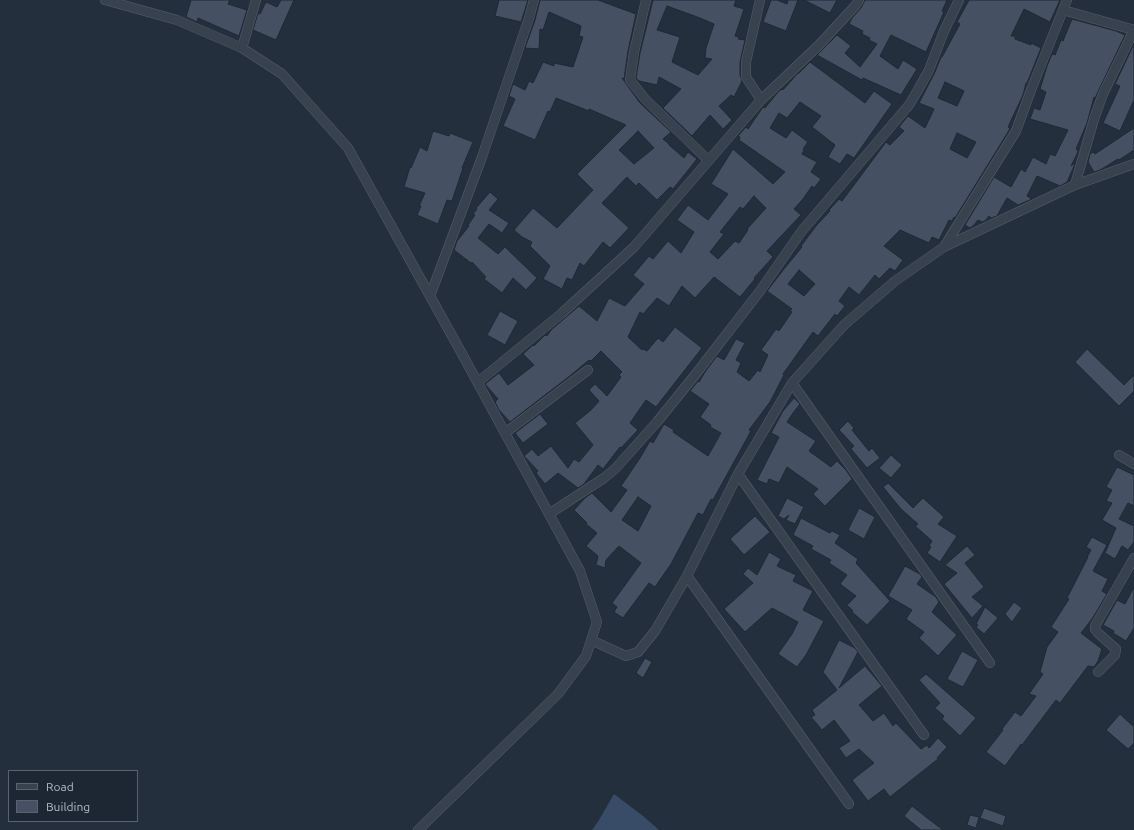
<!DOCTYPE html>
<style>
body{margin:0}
#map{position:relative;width:1134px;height:830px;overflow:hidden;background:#242f3e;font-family:Ubuntu,sans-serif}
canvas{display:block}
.legend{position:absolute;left:8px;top:770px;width:130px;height:52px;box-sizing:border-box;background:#1d2633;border:1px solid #59626f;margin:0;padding:5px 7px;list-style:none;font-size:12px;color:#b4bcc9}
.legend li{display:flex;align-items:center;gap:8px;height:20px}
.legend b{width:20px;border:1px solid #59626f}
</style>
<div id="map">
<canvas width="1134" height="830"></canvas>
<ul class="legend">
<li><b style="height:5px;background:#38414e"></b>Road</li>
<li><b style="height:11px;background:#455162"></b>Building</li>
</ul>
</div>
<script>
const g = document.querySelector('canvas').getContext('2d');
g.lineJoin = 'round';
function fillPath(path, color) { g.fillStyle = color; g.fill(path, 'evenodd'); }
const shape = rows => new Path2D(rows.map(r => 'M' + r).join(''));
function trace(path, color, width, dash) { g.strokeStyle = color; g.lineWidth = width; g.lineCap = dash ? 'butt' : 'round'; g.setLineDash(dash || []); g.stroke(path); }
fillPath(shape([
 [614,794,643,816,659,830,592,830,599,820]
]), '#394c67');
const building = shape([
 [191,0,230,0,228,4,247,10,239,36,198,18,197,22,186,17,191,0],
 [281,0,294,0,276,40,253,30,258,13,260,14,266,2,277,7,281,0],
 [499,0,528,0,521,22,495,16,499,0],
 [540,0,598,0,636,14,628,51,624,79,622,78,640,103,671,132,663,139,669,144,669,145,684,158,688,152,697,159,673,189,670,187,657,200,639,183,636,186,627,177,602,203,629,228,610,248,603,242,584,266,580,263,572,280,567,278,562,289,543,279,550,266,530,246,532,242,522,237,514,230,533,208,557,228,593,190,577,174,626,125,589,109,589,111,556,98,550,112,548,111,535,140,503,126,515,99,509,96,513,84,525,90,529,81,533,83,543,62,554,66,554,63,573,67,583,37,579,36,581,26,549,12,543,30,540,29,539,49,525,48,535,20,540,0],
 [638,131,654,148,634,164,619,150,638,131],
 [653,0,736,0,734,6,744,9,735,36,739,37,738,39,745,40,740,62,740,75,742,81,734,97,731,95,719,106,732,120,723,129,710,115,692,136,663,108,681,89,659,77,657,85,639,81,636,78,640,53,653,0],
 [667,6,700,18,714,24,706,48,705,58,712,59,698,75,672,62,680,37,657,30,667,6],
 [771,0,777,0,787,4,788,0,798,0,786,31,763,22,771,0],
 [804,0,837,0,830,13,804,0],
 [865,0,947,0,942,11,944,12,926,52,891,35,880,56,898,69,903,60,917,69,901,95,863,78,862,80,817,55,837,35,851,46,845,53,860,67,877,44,869,40,870,38,862,34,863,31,849,24,852,18,861,8,865,0],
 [969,0,1060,0,1050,22,1024,9,1011,36,1015,36,1015,39,1031,45,1031,43,1041,48,1027,83,1026,83,1023,95,1008,127,1010,128,1008,132,955,218,954,217,952,221,949,220,939,240,932,237,929,243,900,230,884,246,903,260,895,271,890,268,879,279,875,275,859,295,849,287,839,301,845,306,837,316,835,314,818,336,813,332,783,374,784,375,770,402,749,430,751,431,713,500,711,499,703,515,698,513,671,564,655,587,649,583,623,618,614,612,617,607,612,603,641,563,619,546,606,560,605,568,596,565,598,556,586,546,597,533,586,524,587,523,574,510,585,498,592,493,611,512,627,490,621,486,640,458,650,441,653,443,664,424,674,430,673,432,708,456,721,433,710,427,711,425,700,417,709,404,690,391,698,381,699,382,705,372,717,356,724,360,736,339,745,343,736,360,741,363,737,372,749,381,758,370,760,372,768,355,761,350,776,329,779,331,792,312,790,311,792,309,767,291,784,269,802,247,801,246,816,226,830,211,829,210,839,199,842,201,886,142,890,145,904,131,899,127,908,116,925,128,934,109,919,103,935,72,941,57,942,57,960,24,957,22,969,0],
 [945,82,964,91,957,106,938,98,945,82],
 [957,133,976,142,967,158,950,149,957,133],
 [799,270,815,284,804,296,788,284,799,270],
 [638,497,651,506,638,531,622,520,638,497],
 [1072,19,1116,31,1125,35,1095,98,1094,97,1087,123,1076,149,1078,150,1077,154,1071,166,1075,163,1075,164,1067,182,1060,186,1037,176,1027,196,1032,199,1018,205,1007,198,997,216,991,218,989,216,985,221,982,222,978,220,973,226,970,228,965,225,994,177,1011,187,1021,169,1025,172,1033,157,1046,164,1050,154,1055,156,1068,130,1030,119,1034,108,1040,110,1046,92,1040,89,1047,66,1052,54,1055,55,1061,40,1063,41,1072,19],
 [1134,44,1134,100,1120,131,1103,123,1120,86,1115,84,1134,44],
 [810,62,865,103,874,91,892,104,854,158,847,154,840,164,828,157,835,145,812,127,821,116,800,102,787,118,779,113,770,128,786,138,792,130,808,142,803,149,804,150,802,154,817,162,811,172,821,179,814,188,812,186,803,199,794,209,801,215,767,251,773,257,754,278,755,279,740,297,714,277,695,298,682,286,669,306,657,298,643,314,640,312,628,337,642,350,643,349,647,351,658,338,663,342,675,327,702,348,656,407,646,400,630,423,638,430,621,448,620,447,603,469,598,465,584,484,578,488,558,473,545,484,536,473,538,471,524,456,532,449,538,456,551,446,568,468,574,459,579,462,593,445,575,423,591,410,599,401,589,390,595,384,607,396,621,377,619,375,622,372,601,351,591,361,589,360,571,375,510,422,499,410,495,402,498,399,485,384,499,373,508,385,534,365,523,354,533,345,534,346,545,335,547,336,551,330,579,306,597,321,609,298,625,306,644,284,633,275,649,256,653,259,668,241,681,253,694,232,677,220,688,205,708,220,728,194,711,184,733,149,773,184,785,172,739,140,740,137,738,136,746,127,748,129,763,107,765,108,778,92,782,89,783,90,798,73,798,74,810,62],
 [754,196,766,208,747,229,748,230,739,243,735,241,718,259,710,252,724,234,720,232,740,207,743,209,754,196],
 [1134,128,1134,150,1119,160,1118,159,1100,170,1094,172,1088,162,1090,154,1093,152,1095,154,1134,128],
 [433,131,449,136,450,133,473,142,462,168,463,168,452,201,447,200,438,224,417,215,421,206,419,206,425,193,404,187,410,167,411,168,420,147,427,151,433,131],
 [490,192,498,199,489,210,509,223,502,233,489,224,478,238,498,254,505,247,537,278,526,290,513,278,502,293,484,279,486,277,472,262,471,263,454,250,457,241,469,226,468,225,475,215,473,214,477,209,476,208,490,192],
 [500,311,518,321,505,345,487,335,500,311],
 [1087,349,1124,385,1134,375,1134,391,1119,406,1075,362,1087,349],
 [794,398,800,404,793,413,787,422,816,441,809,451,831,467,837,461,846,470,852,479,825,506,813,494,818,489,787,467,779,483,769,479,767,484,757,480,779,437,771,433,783,411,794,398],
 [540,414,548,424,523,443,515,433,540,414],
 [848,421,854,428,852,430,869,451,872,448,880,458,867,468,851,449,854,446,839,430,848,421],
 [891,455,902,465,891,478,879,468,891,455],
 [1117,467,1134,475,1134,506,1128,503,1119,519,1134,526,1134,542,1128,550,1122,546,1115,559,1105,553,1116,528,1102,520,1112,503,1106,501,1112,490,1106,487,1117,467],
 [888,483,913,508,923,498,944,517,938,524,957,536,940,562,927,553,931,547,929,546,932,541,915,526,918,524,901,509,883,487,888,483],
 [787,498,804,507,795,524,786,520,789,515,784,519,778,516,787,498],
 [859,508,875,517,864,539,848,530,859,508],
 [755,516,770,532,744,555,730,539,755,516],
 [801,518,830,533,832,531,840,535,835,543,858,559,856,563,890,601,867,625,852,612,853,611,847,605,856,596,840,584,847,575,829,563,831,560,811,549,813,546,793,535,801,518],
 [1092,537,1107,545,1093,571,1108,579,1102,591,1107,594,1092,619,1081,633,1102,649,1098,661,1094,667,1088,666,1060,703,1056,700,1022,745,1021,744,1005,766,986,752,1003,730,1002,729,1015,712,1021,716,1036,696,1029,694,1043,674,1040,672,1047,647,1058,632,1051,627,1069,599,1067,598,1088,557,1087,557,1091,550,1086,547,1092,537],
 [967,546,975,555,965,563,984,587,972,597,983,606,972,618,944,584,957,573,945,565,967,546],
 [769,552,781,559,777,566,796,575,793,581,813,591,803,610,824,621,806,655,797,667,778,654,792,634,798,622,772,608,745,632,724,609,753,583,743,574,748,568,757,575,769,552],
 [905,566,920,574,922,577,917,584,936,597,939,602,932,612,957,635,938,656,919,638,924,632,906,619,912,610,888,596,905,566],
 [1134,587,1134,628,1126,641,1113,633,1114,631,1103,625,1117,600,1125,604,1134,587],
 [1014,602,1022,608,1012,622,1005,614,1014,602],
 [985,607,998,618,984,634,976,627,978,625,976,624,985,607],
 [839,640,855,648,858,652,839,688,865,666,882,686,859,705,873,721,884,713,893,726,896,723,921,749,927,745,929,748,938,738,947,747,937,758,938,759,890,797,884,789,868,801,852,780,874,763,859,749,846,758,839,748,850,741,834,720,822,730,811,717,815,715,812,710,837,690,823,672,839,640],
 [962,651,978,660,963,687,947,679,962,651],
 [645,658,652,662,643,678,636,673,645,658],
 [926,674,976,718,960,736,942,719,944,716,935,708,940,703,919,680,926,674],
 [1120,714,1134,727,1134,743,1128,749,1106,730,1120,714],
 [912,806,926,817,943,830,921,830,904,816,912,806],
 [984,808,1006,816,1003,826,980,818,984,808],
 [970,815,979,817,976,828,967,825,970,815]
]);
fillPath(building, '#455162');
trace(building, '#1f2835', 1);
const minor = shape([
 [105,0,177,20,242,48,282,74,348,148,461,352,580,571,597,622,586,656,558,694,418,830],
 [646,0,634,52,630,80,645,99,708,160],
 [760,0,746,62,746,77,761,100],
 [1063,10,1134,30],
 [242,48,256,0],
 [1075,185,1094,119,1103,94,1134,30],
 [944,247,1016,131,1031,90,1067,0],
 [430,296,482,157,529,18,534,0],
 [478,382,561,314,634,247,761,100,819,45,856,5,859,0],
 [792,383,990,663],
 [505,433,588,370],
 [1119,455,1134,464],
 [738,474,924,735],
 [549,514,604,478,615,469,657,422,695,375,760,291,801,232,909,105,918,90,929,70,944,31,959,0],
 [687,576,849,804],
 [591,640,626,656,638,652,655,631,687,576,738,474,792,383,844,325,895,281,944,247,1075,185,1134,164],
 [1098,672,1115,655,1116,649,1099,634,1095,629,1095,626,1134,558]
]);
trace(minor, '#565f6c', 10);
trace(minor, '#38414e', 9);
</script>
